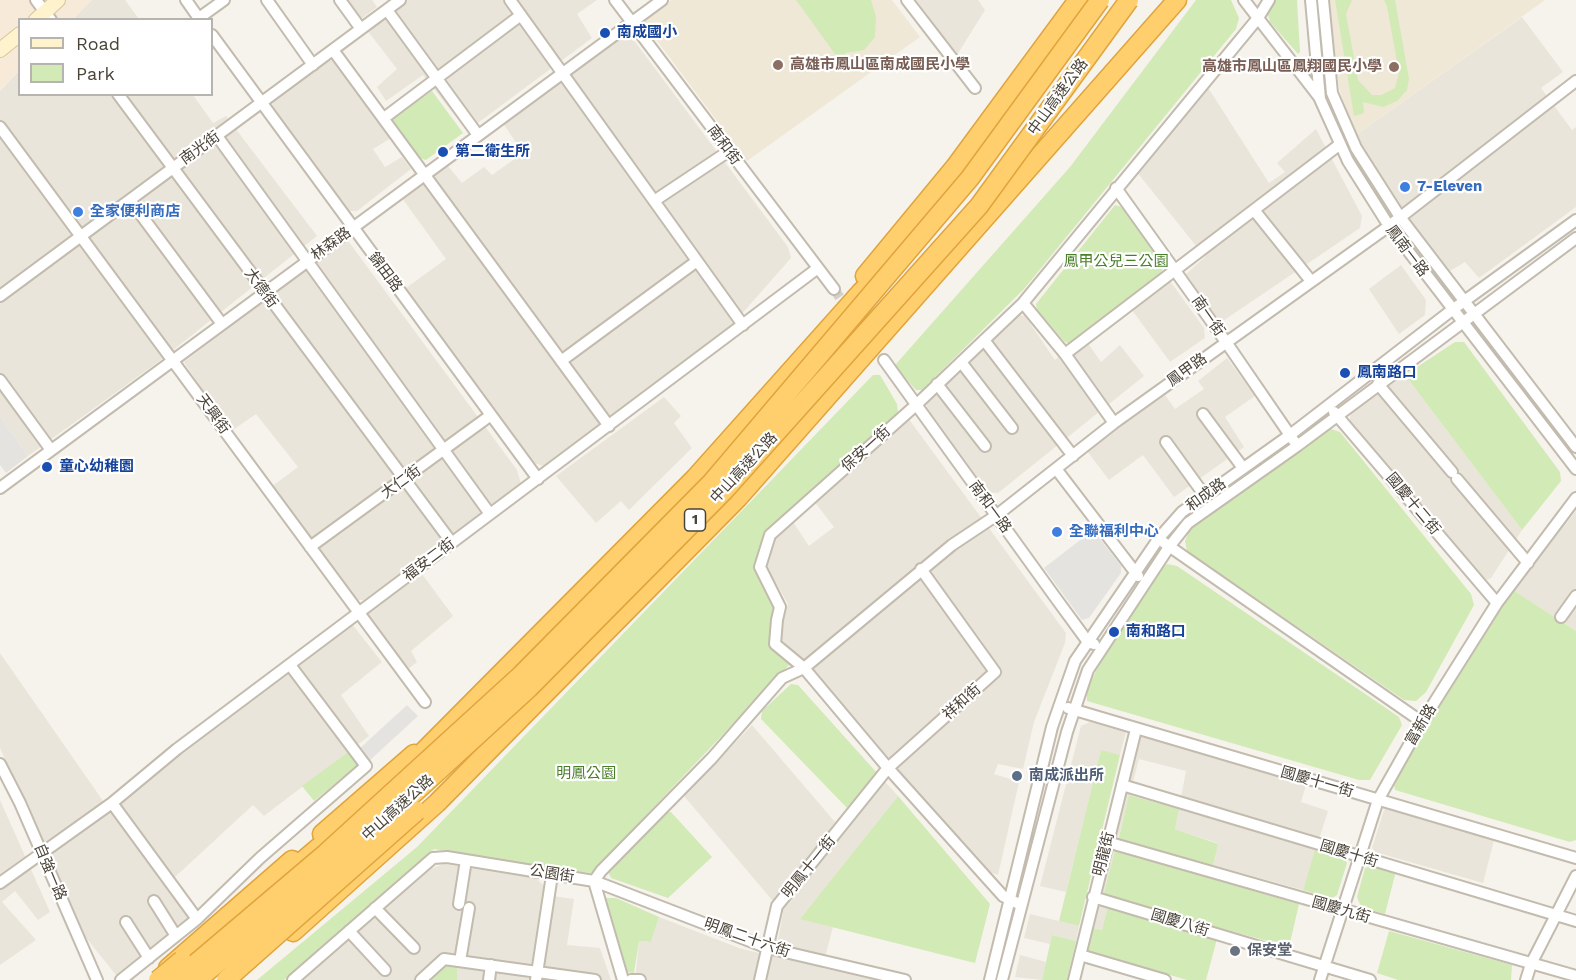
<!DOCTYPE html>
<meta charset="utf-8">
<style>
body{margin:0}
#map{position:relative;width:1576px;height:980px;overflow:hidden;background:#f6f3ec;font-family:"Work Sans",sans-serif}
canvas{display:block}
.legend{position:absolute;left:18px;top:18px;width:195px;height:78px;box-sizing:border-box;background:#fff;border:2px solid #b7b4b0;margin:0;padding:8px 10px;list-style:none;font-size:18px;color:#4b4439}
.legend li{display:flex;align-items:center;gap:12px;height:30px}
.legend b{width:30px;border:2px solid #b7b4b0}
</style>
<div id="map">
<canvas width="1576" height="980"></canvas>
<ul class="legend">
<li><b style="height:8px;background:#fff3cd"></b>Road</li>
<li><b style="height:16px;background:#d2eab5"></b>Park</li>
</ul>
</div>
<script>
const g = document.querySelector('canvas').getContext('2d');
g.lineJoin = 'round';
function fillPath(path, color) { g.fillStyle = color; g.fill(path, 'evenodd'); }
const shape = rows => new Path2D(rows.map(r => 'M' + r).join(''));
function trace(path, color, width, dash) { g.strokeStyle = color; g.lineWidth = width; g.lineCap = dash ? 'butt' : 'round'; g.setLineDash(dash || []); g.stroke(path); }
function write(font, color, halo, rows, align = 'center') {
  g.font = font + ' "Work Sans","Noto Sans TC",sans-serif'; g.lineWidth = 4.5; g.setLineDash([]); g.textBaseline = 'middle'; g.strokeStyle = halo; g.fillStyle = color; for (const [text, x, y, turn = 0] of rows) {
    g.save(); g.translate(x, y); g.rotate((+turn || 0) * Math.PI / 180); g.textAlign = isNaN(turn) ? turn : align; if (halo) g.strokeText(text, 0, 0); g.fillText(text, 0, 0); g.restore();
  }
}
fillPath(shape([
 [92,0,125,0,139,19,72,20],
 [345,0,372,0,377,7,360,20],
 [408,0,597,0,577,14,592,38,467,131,423,75,386,101,377,87,397,69,367,30],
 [916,0,978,0,985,10,957,55],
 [1522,17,1563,72,1541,88,1572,130,1576,127,1576,207,1479,278,1465,262,1450,271,1387,191,1356,135],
 [622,34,630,35,788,247,791,258,732,325,543,466,531,462,406,288,446,259,402,198,448,166,462,183,484,167,492,175,523,153,503,123],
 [335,60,391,138,373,149,385,167,402,157,411,169,357,211,349,211,272,108,273,100,325,61],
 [19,71,20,94,193,95,213,123,226,116,317,236,158,362,28,456,0,416,0,91],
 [1207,86,1269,183,1285,172,1277,163,1316,129,1362,216,1360,228,1220,323,1186,274,1205,257,1136,171],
 [346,238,517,470,521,484,364,600,357,600,271,487,298,467,256,414,230,432,184,362],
 [1401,265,1426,300,1425,315,1399,334,1369,289],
 [1170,281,1204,328,1205,338,1170,362,1132,310],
 [1019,315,1025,316,1055,360,1083,336,1101,362,1120,345,1144,376,998,493,983,492,927,412,926,399],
 [1227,358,1255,396,1225,417,1244,447,1174,497,1143,455,1109,480,1087,451,1165,395,1175,409,1204,389,1198,381],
 [1405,375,1522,530,1491,578,1484,581,1349,422,1351,413],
 [664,397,681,416,674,423,692,448,629,510,621,501,596,523,556,476],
 [908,418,1066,633,1065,643,1034,722,1023,769,998,764,994,774,1019,782,998,875,984,870,779,638,788,604,766,566,774,537,793,522,809,546,834,527,814,501],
 [1576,511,1576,631,1513,590],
 [422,574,453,616,411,651,417,662,407,670,366,615],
 [351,623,382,662,341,695,369,736,264,816,253,805,174,878,197,911,116,975,83,934,0,748,0,653,110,811,136,787],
 [1090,722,1126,732,1120,755,1101,751,1066,892,1040,886,1081,726],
 [752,725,835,822,877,773,898,796,801,918,833,927,822,968,876,980,635,980,639,941,651,942,659,917,739,948,775,957,783,913,684,796],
 [1140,736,1306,785,1301,802,1328,811,1303,890,1213,865,1217,843,1175,829,1186,771,1139,759,1101,903,1108,906,1102,930,1088,927,1135,740],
 [0,800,50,912,38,920,15,891,2,902,36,940,0,965],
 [1389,807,1494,840,1483,883,1375,852,1372,848,1384,810],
 [443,864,536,878,544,886,530,980,299,980,431,869],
 [553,896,574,899,567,945,600,948,611,980,541,980],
 [1030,914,1079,926,1076,941,1052,935,1050,944,1024,938],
 [1020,955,1046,962,1042,980,1015,977]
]), '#eae5da');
fillPath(shape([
 [0,0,92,0,72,19,20,20,19,71,0,90]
]), '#f7ead8');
fillPath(shape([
 [671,0,892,0,920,37,747,161,643,22],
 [1330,0,1545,0,1356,135,1340,92,1332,42]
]), '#efe8d6');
fillPath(shape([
 [796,0,871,0,876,17,875,37,864,50,845,53,850,61,843,65],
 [1196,0,1231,0,1239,18,1236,29,1024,289,922,390,916,390,897,369,896,364,1070,167],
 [1276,0,1297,0,1300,52,1298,54,1270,22,1268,15],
 [1335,0,1352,0,1346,14,1358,80,1372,95,1381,95,1395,88,1399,73,1387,6,1384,0,1395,0,1409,79,1407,90,1397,101,1383,107,1363,102,1364,113,1354,116],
 [432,91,463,133,426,160,420,158,393,124,392,118],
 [1115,205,1122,207,1164,267,1160,274,1071,344,1065,342,1037,310,1036,304],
 [1455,342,1464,342,1560,472,1561,481,1522,530,1405,375],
 [873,375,880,375,897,404,898,413,762,542,758,569,774,605,770,647,790,664,591,873,536,867,434,849,284,980,257,980,417,847],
 [1331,429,1340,432,1471,594,1474,605,1426,692,1416,701,1404,700,1187,551,1185,541,1190,529,1319,435],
 [1167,564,1177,566,1399,717,1402,725,1370,780,1359,780,1087,701,1087,691,1100,662,1162,568],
 [1513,590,1576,631,1576,840,1570,842,1395,790,1393,781],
 [791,684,798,685,877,773,847,808,761,719,762,711],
 [1101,750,1120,755,1079,926,1059,921],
 [348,752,358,765,314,801,302,786],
 [1129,795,1179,809,1175,829,1218,844,1213,865,1118,841],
 [898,796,990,904,975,963,800,919],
 [671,812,712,857,668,898,611,878,607,869,663,813],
 [1115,850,1299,904,1289,947,1103,896],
 [1315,850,1343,857,1347,863,1337,895,1331,899,1303,890],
 [1373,865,1396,871,1385,914,1361,907,1357,897,1365,868],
 [604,898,616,898,659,917,651,942,639,941,634,973,625,972],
 [1108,906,1217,939,1206,980,1187,980,1088,951,1085,947,1088,927,1102,930],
 [1389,931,1512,965,1511,980,1398,980,1377,973],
 [1052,935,1076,941,1067,980,1042,980],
 [449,964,457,965,457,980,429,980]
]), '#d2eab5');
fillPath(shape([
 [0,416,28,456,6,473,0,465],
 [1093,530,1121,566,1121,573,1089,618,1082,620,1044,568],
 [407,705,418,716,368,762,358,750]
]), '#e5e3e0');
trace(shape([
 [834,289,849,311]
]), '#d4d0c8', 10, [10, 5]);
const street = shape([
 [36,0,51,20],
 [186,0,200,20],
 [267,0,313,65],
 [340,0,361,29],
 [510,0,743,325],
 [615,0,834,289],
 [907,0,975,88],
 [1244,0,1319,97],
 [1311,0,1320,99,1348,161,1389,226,1576,469],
 [1323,0,1332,93,1356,148,1400,217,1576,447],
 [387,10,478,135],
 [199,18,224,0],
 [212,35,538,479],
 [333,50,609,426],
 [118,94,452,543],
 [384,118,521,15],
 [0,127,425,702],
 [217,136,490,514],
 [1116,188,1226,342,1294,441],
 [130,200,222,324],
 [654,201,729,151],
 [1254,210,1311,281],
 [0,296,400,0],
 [1023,303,1065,354,1114,423],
 [984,340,1073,456],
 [1065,354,1339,145],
 [884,360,1055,597,1088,642,1094,644],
 [561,361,697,261],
 [961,362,1012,428],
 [0,380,51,450],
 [937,384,985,446],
 [1378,384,1452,472],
 [1334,412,1497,603],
 [1203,414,1243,468],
 [1166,442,1205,496],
 [1057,470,1138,576],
 [1457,479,1528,563],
 [0,488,662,0],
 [1163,542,1422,722],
 [310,547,491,415],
 [1561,617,1576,596],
 [1068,708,1576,858],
 [0,764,20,803,97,980],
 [1122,785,1576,921],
 [112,803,197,919],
 [1107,842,1576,976],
 [594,881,768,948,905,980],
 [594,881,623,980],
 [0,883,112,803,177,749,818,268],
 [1093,897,1370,980],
 [154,901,176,936],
 [459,904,466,860],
 [1021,905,1003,896,888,768,804,668,775,644,777,620,780,607,760,567,770,535,916,405,1023,303,1258,18,1269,0],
 [375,908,414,948],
 [126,922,149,958],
 [349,931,385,970],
 [1080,955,1165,980],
 [460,961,469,908],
 [121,980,197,919,260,858,366,766,290,665],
 [293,980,433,858,447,857,594,881,601,871,712,758,782,678,804,668,952,545,997,515,1114,423,1389,226,1576,81],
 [421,980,444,959,595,980],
 [489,980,491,965],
 [536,980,552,875],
 [631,980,640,980],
 [760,980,777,906,888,768,995,672,921,569],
 [990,980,1052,727,1075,661,1159,538,1182,512,1290,435,1452,310,1576,220],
 [1002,980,1067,732,1088,670,1169,547,1188,523,1297,446,1576,238],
 [1074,980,1136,729],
 [1320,980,1378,800,1422,722,1497,603,1576,498],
 [1526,980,1531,964,1576,876]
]);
const secondary = shape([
 [36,20,58,0],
 [0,50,20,34]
]);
const highway = shape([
 [865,276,955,167,1078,0],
 [408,767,695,478,861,292,882,271],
 [322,834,414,754],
 [286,875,339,830],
 [293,932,437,803,738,498,1177,0],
 [168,968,292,860]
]);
trace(street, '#c2bbae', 14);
trace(secondary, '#d6c79b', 16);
trace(highway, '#e0a43c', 21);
trace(street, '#fff', 10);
trace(secondary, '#fff3cd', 14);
trace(highway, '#ffcf6e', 18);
const highwayBridge = shape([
 [158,980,182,960],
 [176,980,326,853,520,676,711,483,970,178,1100,0],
 [197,980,320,879,529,688,724,491,979,206,1129,0],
 [226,980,417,811]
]);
trace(highwayBridge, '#e0a43c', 21, []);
trace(highwayBridge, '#ffcf6e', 18);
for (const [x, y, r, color] of [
 [605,33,6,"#1a4fb4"],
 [778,65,6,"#8d6e63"],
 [1394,67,6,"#8d6e63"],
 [443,152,6,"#1a4fb4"],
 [1405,187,6,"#3f7fe0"],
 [78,212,6,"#3f7fe0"],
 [1345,373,6,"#1a4fb4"],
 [47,467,6,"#1a4fb4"],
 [1057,532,6,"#3f7fe0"],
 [1114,632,6,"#1a4fb4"],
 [1017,776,6,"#5c6f8a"],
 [1235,951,6,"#6b7280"]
]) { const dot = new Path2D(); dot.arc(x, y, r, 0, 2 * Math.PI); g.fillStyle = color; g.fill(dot); trace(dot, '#fff', 2); }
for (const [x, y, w] of [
 [695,520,21]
]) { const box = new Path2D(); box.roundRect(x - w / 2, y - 11, w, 22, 4.5); g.fillStyle = '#fff'; g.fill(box); trace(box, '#4b4439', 1.5); }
write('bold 14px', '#4b4439', null, [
 ["1",695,520]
]);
write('bold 15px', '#164399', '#fff', [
 ["南成國小",617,33],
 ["第二衛生所",455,152],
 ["鳳南路口",1357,373],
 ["童心幼稚園",59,467],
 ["南和路口",1126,632]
], 'left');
write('bold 15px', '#785e54', '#fff', [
 ["高雄市鳳山區南成國民小學",790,65],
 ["高雄市鳳山區鳳翔國民小學",1382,67,"right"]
], 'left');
write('15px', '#4b4439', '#fff', [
 ["中山高速公路",1058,97,-54],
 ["南和街",724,145,53],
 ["南光街",200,148,-36],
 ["林森路",331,244,-36],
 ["鳳南一路",1407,251,53],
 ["錦田路",385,272,53],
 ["大德街",261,288,54],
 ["南一街",1208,316,55],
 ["鳳甲路",1187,370,-36],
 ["天興街",213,414,54],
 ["保安一街",866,449,-42],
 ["中山高速公路",744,468,-47],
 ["大仁街",401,482,-36],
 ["和成路",1206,495,-36],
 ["國慶十二街",1413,504,50],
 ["南和一路",990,507,54],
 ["福安二街",429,560,-37],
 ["祥和街",962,702,-42],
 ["富新路",1421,725,-59],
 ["國慶十一街",1317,782,16],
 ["中山高速公路",398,808,-42],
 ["明龍街",1104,854,-76],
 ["國慶十街",1349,854,17],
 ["明鳳十一街",809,867,-51],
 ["自強一路",50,872,67],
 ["公園街",552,874,9],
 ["國慶九街",1341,910,16],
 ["國慶八街",1180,923,17],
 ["明鳳二十六街",747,938,19]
]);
write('bold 15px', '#366cbe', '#fff', [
 ["7-Eleven",1417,187],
 ["全家便利商店",90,212],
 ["全聯福利中心",1069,532]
], 'left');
write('15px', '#4a7f2a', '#fff', [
 ["鳳甲公兒三公園",1116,262],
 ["明鳳公園",586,774]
]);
write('bold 15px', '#4e5e75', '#fff', [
 ["南成派出所",1029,776]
], 'left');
write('bold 15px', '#5b616d', '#fff', [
 ["保安堂",1247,951]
], 'left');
</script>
